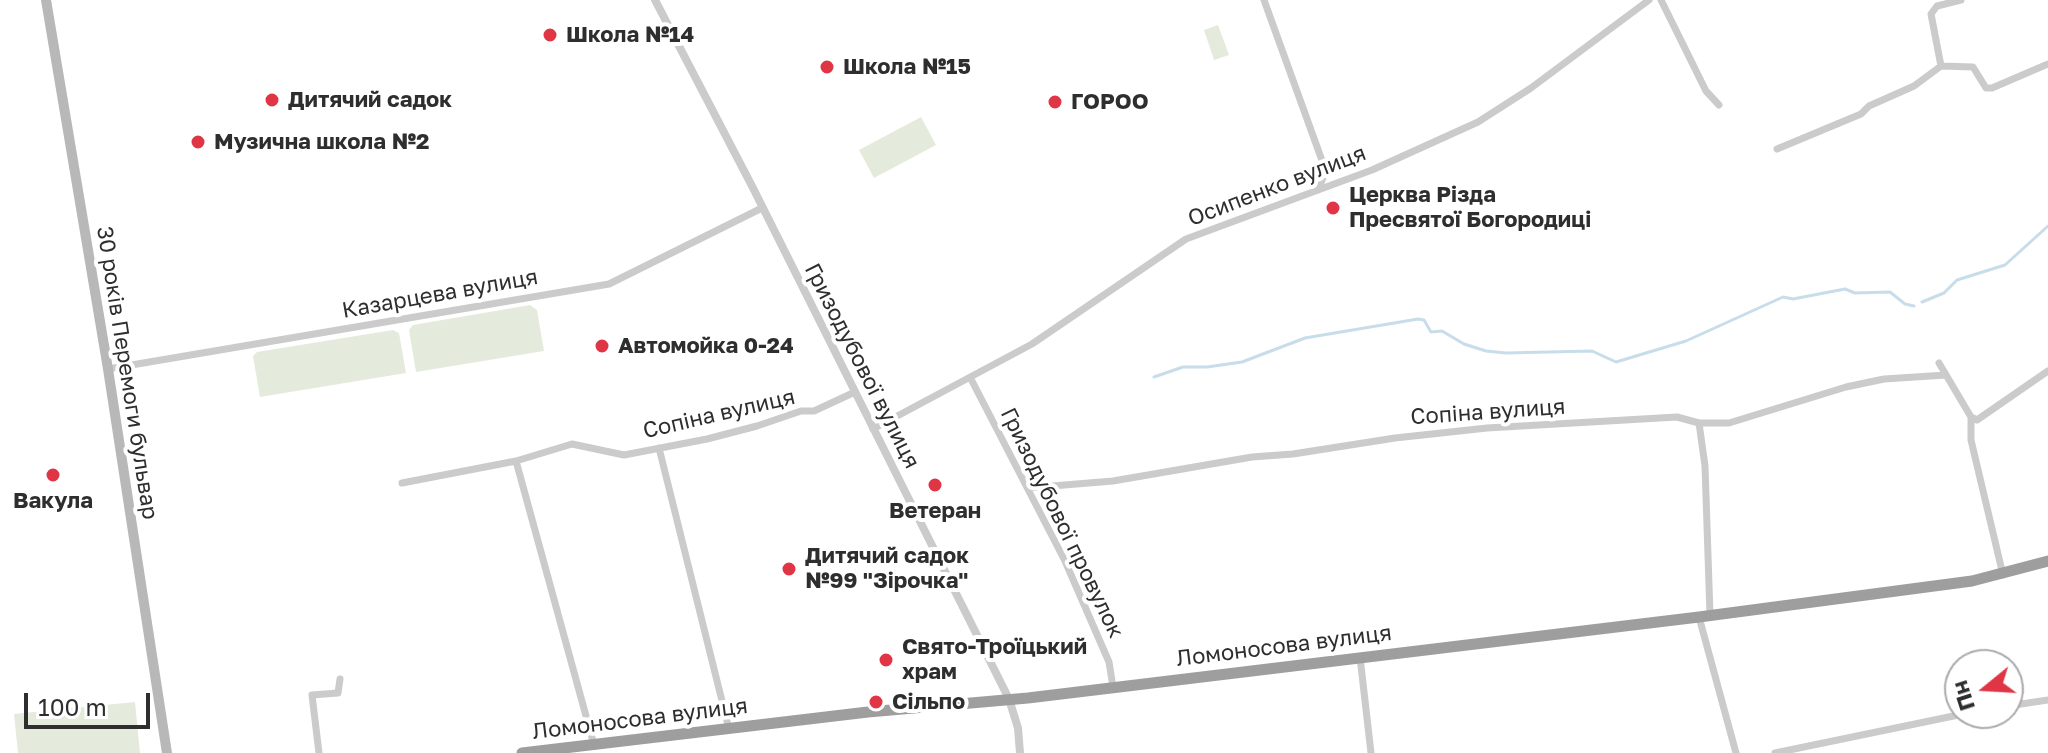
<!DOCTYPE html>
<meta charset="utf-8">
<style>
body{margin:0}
#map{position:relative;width:2048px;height:753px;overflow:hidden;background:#fff;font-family:"Golos Text",sans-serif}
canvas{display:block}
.north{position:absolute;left:1944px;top:649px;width:80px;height:80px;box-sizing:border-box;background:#fff;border:2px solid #ababab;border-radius:50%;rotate:252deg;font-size:22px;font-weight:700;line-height:32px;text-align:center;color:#2e2e2e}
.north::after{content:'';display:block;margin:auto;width:28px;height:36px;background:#df3544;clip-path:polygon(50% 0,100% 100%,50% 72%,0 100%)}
.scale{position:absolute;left:24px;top:693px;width:126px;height:36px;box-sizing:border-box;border:4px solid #2e2e2e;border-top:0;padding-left:10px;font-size:24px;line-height:28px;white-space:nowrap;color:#2e2e2e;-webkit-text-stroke:6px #fff;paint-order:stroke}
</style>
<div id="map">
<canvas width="2048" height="753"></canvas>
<div class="north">Пн</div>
<div class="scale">100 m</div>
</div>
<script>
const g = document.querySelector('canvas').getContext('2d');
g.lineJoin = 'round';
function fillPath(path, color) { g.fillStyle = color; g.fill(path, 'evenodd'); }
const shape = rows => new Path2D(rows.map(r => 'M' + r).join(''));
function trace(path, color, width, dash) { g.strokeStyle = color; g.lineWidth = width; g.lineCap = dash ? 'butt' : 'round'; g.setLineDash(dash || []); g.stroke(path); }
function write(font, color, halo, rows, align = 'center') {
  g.font = font + ' "Golos Text",sans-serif'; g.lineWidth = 8; g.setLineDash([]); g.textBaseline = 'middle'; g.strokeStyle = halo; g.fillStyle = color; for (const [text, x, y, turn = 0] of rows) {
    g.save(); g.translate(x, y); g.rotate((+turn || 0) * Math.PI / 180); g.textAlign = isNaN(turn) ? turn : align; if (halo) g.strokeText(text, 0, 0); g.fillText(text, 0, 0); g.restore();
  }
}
fillPath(shape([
 [1218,25,1229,55,1214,60,1204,30],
 [921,117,936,145,874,178,859,150],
 [530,305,537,310,544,351,416,372,409,330,413,325],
 [393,330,399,333,406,373,260,397,253,356,257,352],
 [135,702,140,753,18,753,14,714]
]), '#e4ebdc');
trace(shape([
 [1922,302,1944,293,1957,280,2005,265,2048,226],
 [1154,377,1183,367,1207,367,1242,362,1305,338,1418,319,1424,320,1431,332,1442,331,1464,344,1486,351,1506,353,1592,351,1616,362,1686,341,1783,297,1793,299,1845,289,1855,293,1890,292,1905,304,1914,306]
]), '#c8ddea', 3);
trace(shape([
 [1264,0,1324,166,1323,178,1318,190],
 [1661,0,1706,91,1719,105],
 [1941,66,1931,14,1937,6,1961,0],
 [1777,149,1861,114,1869,106,1914,86,1941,66,1973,67,1986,88,1992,88,2048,64],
 [1939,363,1971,417,1971,440,2003,575],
 [108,369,609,284,762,208],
 [971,379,1065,561,1109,662,1113,687],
 [1971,417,1977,420,2048,371],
 [1699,423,1705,466,1710,615],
 [873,429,1032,344,1186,239,1372,170,1478,122,1531,88,1649,0],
 [659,448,729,729],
 [516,461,594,745],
 [402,483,516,461,572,444,624,455,707,439,757,426,801,411,814,411,855,392],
 [1028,488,1113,481,1252,457,1293,454,1395,438,1487,428,1677,417,1699,423,1729,423,1846,387,1884,379,1946,375],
 [1699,617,1736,753],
 [1360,657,1371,753],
 [2008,706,2048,700],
 [319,753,312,695,338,693,340,679],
 [1775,753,1968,713]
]), '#cbcbcb', 7);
trace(shape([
 [655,0,753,188,1009,699,1018,728,1020,753]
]), '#cbcbcb', 8);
trace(shape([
 [46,0,108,369,167,753]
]), '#b8b8b8', 10);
trace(shape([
 [522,753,868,712,1028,698,1699,617,1972,581,2048,561]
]), '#9e9e9e', 11);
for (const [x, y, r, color] of [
 [550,35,8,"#df3544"],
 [827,67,8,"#df3544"],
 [272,100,8,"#df3544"],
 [1055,102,8,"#df3544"],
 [198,142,8,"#df3544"],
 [1333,208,8,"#df3544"],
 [602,346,8,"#df3544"],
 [53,475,8,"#df3544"],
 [935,485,8,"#df3544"],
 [789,569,8,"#df3544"],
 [886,660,8,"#df3544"],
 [876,702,8,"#df3544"]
]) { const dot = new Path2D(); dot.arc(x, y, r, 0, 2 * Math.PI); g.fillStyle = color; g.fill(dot); trace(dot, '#fff', 3); }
write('bold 22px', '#2e2e2e', '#fff', [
 ["Школа №14",566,35],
 ["Школа №15",843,67],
 ["Дитячий садок",288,100],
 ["ГОРОО",1071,102],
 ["Музична школа №2",214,142],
 ["Церква Різда",1349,195],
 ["Пресвятої Богородиці",1349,220],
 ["Автомойка 0-24",618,346],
 ["Вакула",53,501,"center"],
 ["Ветеран",935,511,"center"],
 ["Дитячий садок",805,556],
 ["№99 \"Зірочка\"",805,581],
 ["Свято-Троїцький",902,647],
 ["храм",902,672],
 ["Сільпо",892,702]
], 'left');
write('22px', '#2e2e2e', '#fff', [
 ["Осипенко вулиця",1277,186,-21],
 ["Казарцева вулиця",440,294,-10],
 ["Гризодубової вулиця",862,366,63],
 ["30 років Перемоги бульвар",127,373,81],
 ["Сопіна вулиця",1488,412,-4],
 ["Сопіна вулиця",719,414,-13],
 ["Гризодубової провулок",1062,523,64],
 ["Ломоносова вулиця",1284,646,-7],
 ["Ломоносова вулиця",640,719,-7]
]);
</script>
